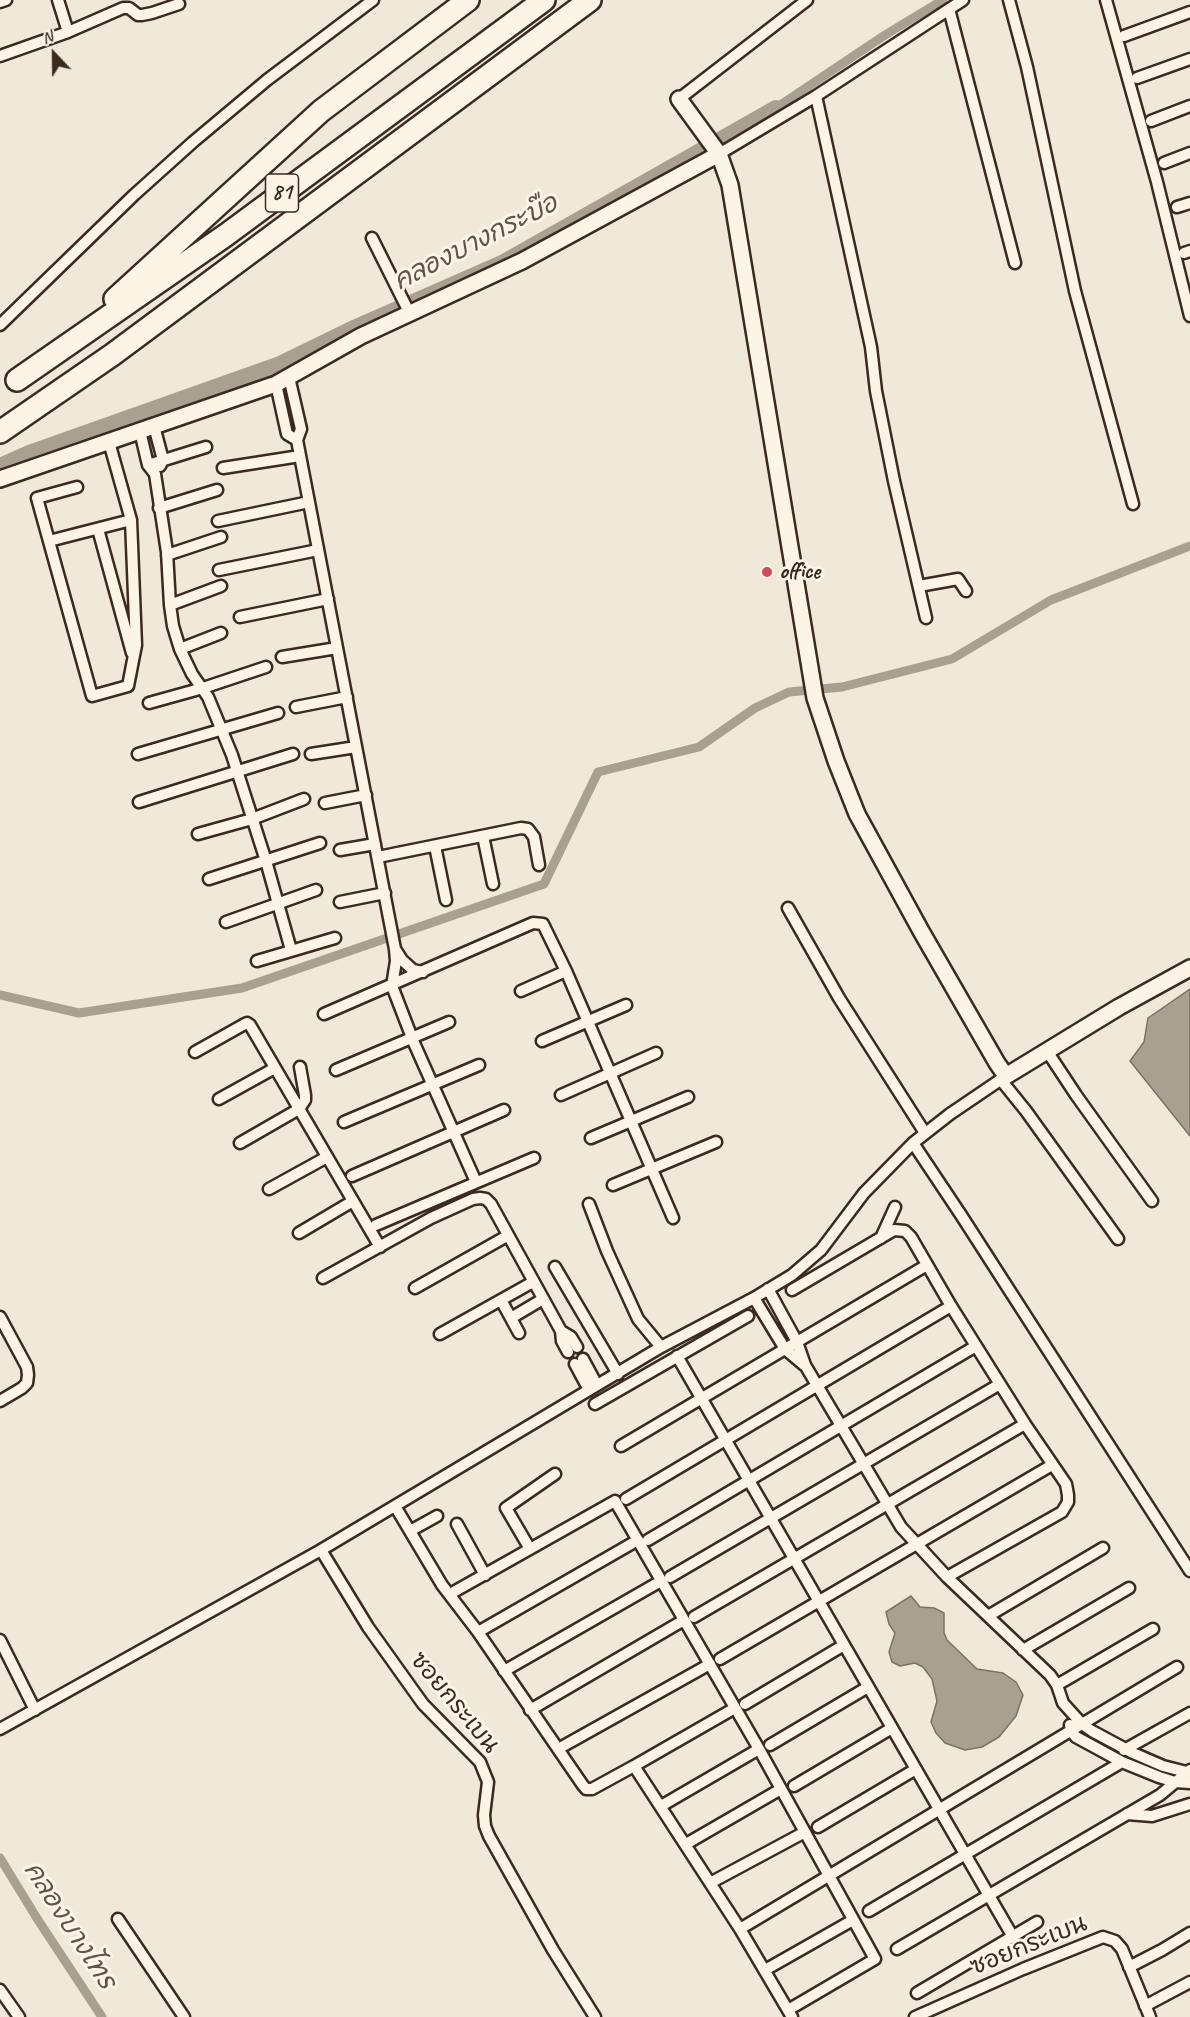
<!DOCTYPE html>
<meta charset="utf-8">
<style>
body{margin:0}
#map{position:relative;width:1190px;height:2017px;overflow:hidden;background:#f0e9d9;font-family:Caveat,sans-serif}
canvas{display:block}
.north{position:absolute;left:24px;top:24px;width:60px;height:60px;-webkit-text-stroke:4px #fcf5e5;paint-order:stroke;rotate:338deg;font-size:16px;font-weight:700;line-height:24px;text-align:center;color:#3b2a1e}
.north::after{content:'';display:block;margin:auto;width:21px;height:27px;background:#3b2a1e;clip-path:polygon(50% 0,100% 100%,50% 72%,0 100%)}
</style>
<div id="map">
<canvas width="1190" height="2017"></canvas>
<div class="north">N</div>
</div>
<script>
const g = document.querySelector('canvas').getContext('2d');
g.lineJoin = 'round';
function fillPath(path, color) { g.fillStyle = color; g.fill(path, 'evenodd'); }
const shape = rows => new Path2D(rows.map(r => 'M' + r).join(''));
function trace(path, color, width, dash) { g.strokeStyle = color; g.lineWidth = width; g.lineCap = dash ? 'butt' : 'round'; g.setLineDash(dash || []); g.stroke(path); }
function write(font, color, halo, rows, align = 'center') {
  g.font = font + ' Caveat,"Playpen Sans Thai",sans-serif'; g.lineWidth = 6; g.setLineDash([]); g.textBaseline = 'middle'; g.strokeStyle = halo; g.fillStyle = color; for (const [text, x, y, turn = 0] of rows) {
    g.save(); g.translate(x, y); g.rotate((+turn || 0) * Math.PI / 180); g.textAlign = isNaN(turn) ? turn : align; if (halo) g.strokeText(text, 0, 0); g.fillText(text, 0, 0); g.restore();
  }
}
const water = shape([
 [1190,989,1190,1136,1130,1061,1144,1042,1148,1018,1190,989],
 [911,1596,920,1607,934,1608,944,1613,944,1633,947,1640,977,1669,1003,1673,1016,1682,1023,1695,1016,1716,999,1737,982,1747,965,1750,945,1743,936,1733,931,1722,937,1701,932,1679,923,1667,915,1663,900,1666,892,1662,889,1652,895,1633,889,1624,886,1612,911,1596]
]);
fillPath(water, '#aaa091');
trace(water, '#7e7163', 1.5);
trace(shape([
 [776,108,885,35,943,0],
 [0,995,79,1013,242,988,544,884,598,772,699,747,755,708,789,692,842,687,952,659,1051,600,1190,546],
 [0,1858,38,1920,102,2017]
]), '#aaa091', 9);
trace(shape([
 [0,466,29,453,280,364,356,327,504,262,776,108]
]), '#aaa091', 16);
const street = shape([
 [58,0,68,32],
 [1009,0,1027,67,1075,291,1133,504],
 [1106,0,1157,182,1190,316],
 [0,2,6,0],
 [949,9,1015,263],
 [1124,36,1190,12],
 [0,56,68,32,123,8,129,8,138,15,142,15,152,13,179,4],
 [1137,78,1190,59],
 [816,96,871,347,876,391,894,481,926,618],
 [679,99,807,0],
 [1151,121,1190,106],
 [719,154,816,96,963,0],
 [1164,163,1190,153],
 [1177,207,1190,203],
 [372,238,410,314],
 [1184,253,1190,251],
 [0,325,134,195,193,142,267,80,373,0],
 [289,377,301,429,297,440,395,949,396,961,392,986,414,1043,476,1182],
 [276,384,287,434,297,440],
 [154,426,163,460,160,466],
 [140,431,148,465,155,474,167,552,170,605,173,626,180,649,192,674,208,697,232,755,266,861,291,950],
 [148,465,206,447],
 [223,468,300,456],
 [77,487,37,498,92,696,128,686,136,645,131,520,109,442],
 [159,508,217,490],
 [218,521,309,502],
 [98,529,132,653],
 [49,541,131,520],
 [167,555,221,537],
 [219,570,318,550],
 [919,586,958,579,966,591],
 [170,605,221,586],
 [240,617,328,599],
 [180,649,221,633],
 [282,657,337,648],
 [149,703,203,688,266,667],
 [296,707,347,697],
 [138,754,278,713],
 [311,754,356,747],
 [139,802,293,754],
 [325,803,366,795],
 [198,834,252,819,304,799],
 [483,836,493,884],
 [435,846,446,900],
 [340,850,375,844],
 [378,857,521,828,528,829,534,837,539,865],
 [209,879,320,843],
 [340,902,385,893],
 [788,908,839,998,925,1133],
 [226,922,316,890],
 [395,949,402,960,413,970,423,972],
 [257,961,335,938],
 [521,991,566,971],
 [324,1014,533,923,543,924,566,971,673,1218],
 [542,1041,626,1005],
 [1047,1051,1076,1095,1152,1201],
 [195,1052,243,1025,247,1023,250,1025,380,1247],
 [336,1070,449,1022],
 [1001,1080,1026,1111,1118,1239],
 [561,1095,656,1053],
 [219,1099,275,1068],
 [344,1122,479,1065],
 [591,1138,688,1097],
 [240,1143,299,1109,305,1100,305,1095,300,1067],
 [913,1143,961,1215,1190,1571],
 [352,1176,504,1110],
 [613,1185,716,1142],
 [269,1189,327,1157],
 [589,1204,607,1251,638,1319,661,1347],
 [376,1225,534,1158],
 [299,1233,353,1201],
 [881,1238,895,1207],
 [555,1267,618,1374],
 [323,1278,431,1218,473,1199,480,1198,486,1199,491,1204,561,1331,562,1341,568,1352],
 [415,1288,507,1236],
 [768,1289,797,1342,805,1365,901,1527,947,1577,1050,1675,1057,1685,1063,1703,1082,1724,1092,1731,1133,1753,1163,1766,1190,1773],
 [792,1290,894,1230,905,1231,911,1237,951,1306,1025,1424,1066,1484,1068,1495,1068,1502,1062,1512,947,1577],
 [754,1298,785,1349,804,1365],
 [501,1300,519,1333],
 [0,1317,27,1367,28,1375,27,1383,22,1388,0,1401],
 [511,1318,543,1299],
 [561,1331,571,1337,577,1347],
 [440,1334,533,1282],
 [677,1356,1013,1937],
 [583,1359,597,1385],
 [575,1364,589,1390],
 [595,1404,748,1316],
 [621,1446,927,1265],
 [626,1499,951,1306],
 [395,1506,442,1585,478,1632,582,1784,586,1789,592,1789,634,1766,740,1929,792,2017],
 [457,1524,485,1575],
 [410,1531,437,1516],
 [648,1540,976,1346],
 [530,1549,506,1508,555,1474],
 [321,1550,368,1627,423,1704,480,1762,488,1782,484,1815,485,1826,489,1836,553,1950,595,2017],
 [670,1577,1000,1384],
 [450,1594,615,1501,759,1749,875,1959,788,2010],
 [988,1616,1103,1548],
 [694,1617,1025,1424],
 [478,1632,638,1540],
 [0,1640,35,1710],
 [1023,1650,1129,1588],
 [720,1659,1052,1465],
 [504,1671,661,1581],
 [1057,1685,1153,1629],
 [745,1704,844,1645],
 [530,1710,684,1620],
 [1070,1725,1071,1731,1076,1737,1122,1762,1159,1777,1175,1782,1190,1783],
 [0,1729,321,1550,661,1347,754,1298,792,1275,821,1250,864,1193,913,1143,950,1114,1006,1076],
 [770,1745,868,1687],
 [558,1749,710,1664],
 [1124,1750,1190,1713],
 [634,1766,735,1708],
 [794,1786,892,1728],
 [661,1806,759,1749],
 [1127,1814,1152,1816,1190,1804],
 [818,1827,916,1769],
 [686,1844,781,1789],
 [710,1883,805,1832],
 [869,1911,1122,1762],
 [118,1919,184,2017],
 [740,1929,1177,1667],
 [897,1949,1160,1795,1190,1770],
 [1129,1967,1162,1950,1190,1933],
 [765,1970,853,1920],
 [0,1990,19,2017],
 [917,1993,1037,1922],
 [1145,2006,1190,1982],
 [915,2017,1023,1969,1103,1937,1115,1941,1122,1949,1150,2017]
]);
const secondary = shape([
 [679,99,719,154,730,185,815,698,836,761,857,814,921,931,997,1063,1006,1076,1119,1007,1190,968],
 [0,479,276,384,361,336,522,261,719,154]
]);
const highway = shape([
 [115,299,321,111,468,0],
 [17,380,226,235,544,0],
 [0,432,112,355,590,0]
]);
trace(street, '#3b2a1e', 15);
trace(secondary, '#3b2a1e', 20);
trace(highway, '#3b2a1e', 26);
trace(street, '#fcf5e5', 10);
trace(secondary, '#fcf5e5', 15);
trace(highway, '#fcf5e5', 21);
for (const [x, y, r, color] of [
 [767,572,6,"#d1495b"]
]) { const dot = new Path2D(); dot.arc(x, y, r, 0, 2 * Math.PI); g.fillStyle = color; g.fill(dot); trace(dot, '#fcf5e5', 2); }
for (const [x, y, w] of [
 [282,193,33]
]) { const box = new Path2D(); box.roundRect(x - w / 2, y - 19, w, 38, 4.5); g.fillStyle = '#fcf5e5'; g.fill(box); trace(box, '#3b2a1e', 1.5); }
write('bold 22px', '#3b2a1e', null, [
 ["81",282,193]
]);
write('bold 24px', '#3b2a1e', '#fcf5e5', [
 ["office",779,572]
], 'left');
write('24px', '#3b2a1e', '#fcf5e5', [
 ["ซอยกระเบน",454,1703,50],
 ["ซอยกระเบน",1029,1946,-22]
]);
write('italic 26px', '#625346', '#fcf5e5', [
 ["คลองบางกระบือ",476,243,-27],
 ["คลองบางไทร",69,1926,57]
]);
</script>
